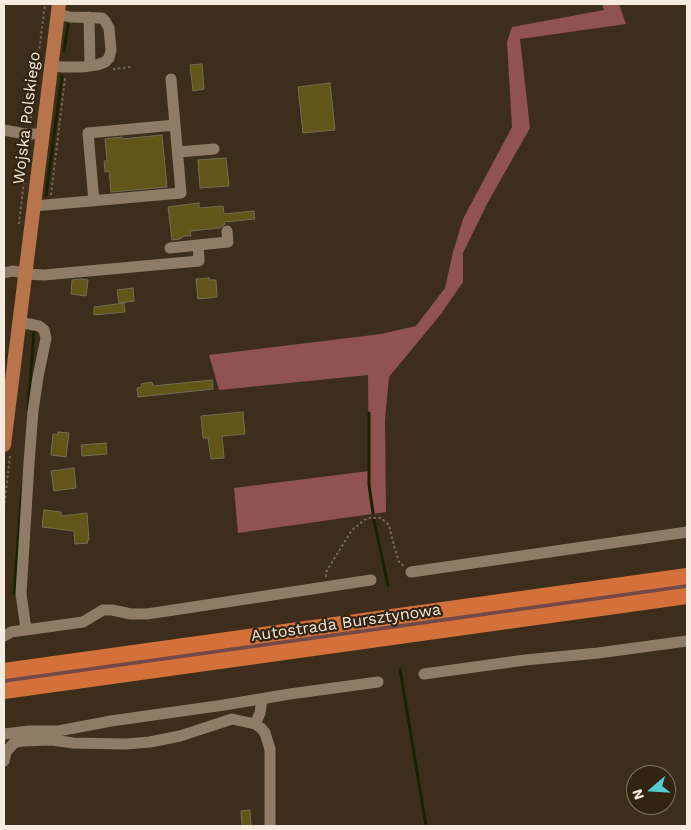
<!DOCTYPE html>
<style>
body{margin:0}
#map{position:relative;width:691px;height:830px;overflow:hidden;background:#3d2e1b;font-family:"Work Sans",sans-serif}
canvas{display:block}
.frame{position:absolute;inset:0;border:5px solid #f5ebdf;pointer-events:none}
.north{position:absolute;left:626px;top:765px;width:50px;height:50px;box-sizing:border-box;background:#332411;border:1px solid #817463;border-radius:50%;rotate:251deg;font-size:14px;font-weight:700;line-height:20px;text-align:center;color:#f5ebdf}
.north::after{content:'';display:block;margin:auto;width:18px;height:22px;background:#52ccd5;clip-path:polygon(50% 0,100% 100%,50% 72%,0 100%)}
</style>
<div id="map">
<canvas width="691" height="830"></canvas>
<div class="frame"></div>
<div class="north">N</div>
</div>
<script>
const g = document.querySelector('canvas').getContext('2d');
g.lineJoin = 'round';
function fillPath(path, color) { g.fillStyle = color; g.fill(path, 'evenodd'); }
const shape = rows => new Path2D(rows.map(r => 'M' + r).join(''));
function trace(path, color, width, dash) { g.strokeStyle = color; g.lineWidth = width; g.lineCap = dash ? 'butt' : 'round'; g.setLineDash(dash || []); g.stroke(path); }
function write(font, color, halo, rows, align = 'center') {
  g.font = font + ' "Work Sans",sans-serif'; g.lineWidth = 4.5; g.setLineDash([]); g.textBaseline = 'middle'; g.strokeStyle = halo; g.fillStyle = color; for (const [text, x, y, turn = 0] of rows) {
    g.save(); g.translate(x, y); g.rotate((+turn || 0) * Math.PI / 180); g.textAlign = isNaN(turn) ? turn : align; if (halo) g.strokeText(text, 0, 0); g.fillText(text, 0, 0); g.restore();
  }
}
fillPath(shape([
 [687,582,687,590,4,685,4,677]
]), '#704948');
fillPath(shape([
 [602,4,619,4,626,24,520,39,530,128,488,202,463,253,463,282,441,314,389,377,385,420,386,512,238,533,234,488,369,471,368,375,219,390,209,355,381,334,416,326,445,288,453,252,463,219,512,127,507,42,512,27,604,10]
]), '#905352');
trace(shape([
 [64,51,68,24],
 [46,195,62,76],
 [28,409,34,332],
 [369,413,369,485,373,513],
 [374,520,388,586],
 [14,594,22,490],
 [400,669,426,826]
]), '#182300', 3);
const building = shape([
 [202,64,204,89,193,91,190,65,202,64],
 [330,83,335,130,303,133,298,87,330,83],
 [162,135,167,187,111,192,109,171,105,172,104,161,107,161,105,139,122,137,122,139,162,135],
 [226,158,229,186,200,188,198,160,226,158],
 [199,203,199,208,223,206,224,214,254,211,255,219,224,222,225,224,220,228,190,231,191,236,184,236,180,239,172,240,168,207,199,203],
 [209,278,210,280,216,280,217,297,198,299,196,279,209,278],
 [81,279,88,280,86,296,71,294,72,280,81,279],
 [133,288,134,301,119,303,117,290,133,288],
 [124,303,125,312,94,315,94,307,124,303],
 [212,380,213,389,138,397,137,388,142,387,141,384,152,382,153,386,212,380],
 [243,412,245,434,222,436,224,458,211,459,208,438,203,438,201,416,243,412],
 [58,432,69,433,66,457,51,455,53,434,58,435,58,432],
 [106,443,107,454,82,456,81,445,106,443],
 [74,468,76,488,54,491,51,471,74,468],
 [44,510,61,512,61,516,87,513,89,540,87,540,88,543,75,544,74,531,42,527,44,510],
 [250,810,251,826,242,826,241,811,250,810]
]);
fillPath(building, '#615517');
trace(building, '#736e55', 1);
trace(shape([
 [113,69,131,67],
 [30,123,45,4],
 [51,195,65,78],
 [19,224,28,145],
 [4,508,10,456],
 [326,577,326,572,352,530,367,518,381,518,389,525,394,546,399,562,404,566]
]), '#756857', 2, [2.5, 2.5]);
trace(shape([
 [89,17,90,66],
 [51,66,63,67,82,67,97,65,105,62,109,58,111,50,109,28,105,21,102,18,70,17,58,14],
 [4,130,25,134,42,134],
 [178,152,214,149],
 [94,201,88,133,175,125],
 [34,206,181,193,171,79],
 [170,248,198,245],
 [4,273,12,271,26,273],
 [26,274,44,275,199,261,198,245,228,242,227,231],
 [19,322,39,326,44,330,46,338,38,377,33,411,29,463,21,594,26,629],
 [411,572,687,532],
 [4,636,11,632,83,622,103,610,112,610,131,614,147,614,371,580],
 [424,674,525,660,598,653,687,641],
 [255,724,260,713,262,699],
 [4,734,29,731,58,731,111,721,224,705,290,694,378,682],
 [4,761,6,752,14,743,22,741,52,740,73,743,126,744,150,742,180,736,232,719,255,724,261,728,265,733,270,749,270,826]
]), '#8e7c67', 11);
trace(shape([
 [4,445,59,4]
]), '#b8754c', 14);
trace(shape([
 [4,671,687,576],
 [4,691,687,596]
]), '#d4703a', 16);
write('16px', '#f5ebdf', '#332411', [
 ["Wojska Polskiego",27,118,-83],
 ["Autostrada Bursztynowa",346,623,-8]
]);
</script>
